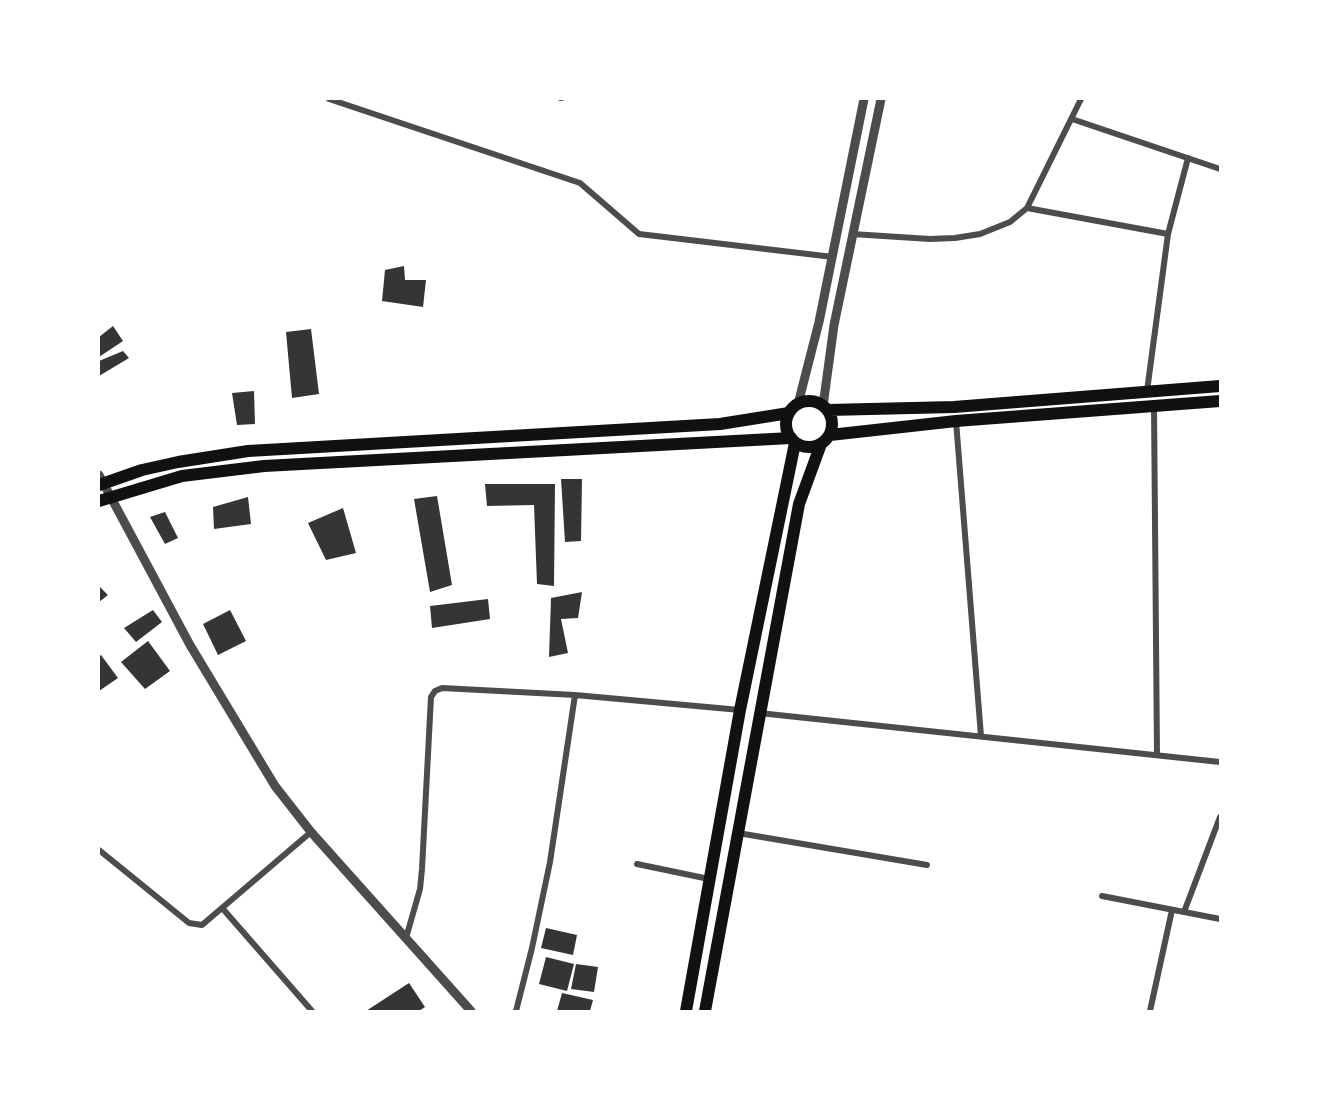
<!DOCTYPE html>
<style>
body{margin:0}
#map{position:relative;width:1319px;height:1110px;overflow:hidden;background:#fff;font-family:Poppins,sans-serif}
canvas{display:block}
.frame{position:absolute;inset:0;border:100px solid #fff;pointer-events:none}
</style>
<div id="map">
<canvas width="1319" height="1110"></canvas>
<div class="frame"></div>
</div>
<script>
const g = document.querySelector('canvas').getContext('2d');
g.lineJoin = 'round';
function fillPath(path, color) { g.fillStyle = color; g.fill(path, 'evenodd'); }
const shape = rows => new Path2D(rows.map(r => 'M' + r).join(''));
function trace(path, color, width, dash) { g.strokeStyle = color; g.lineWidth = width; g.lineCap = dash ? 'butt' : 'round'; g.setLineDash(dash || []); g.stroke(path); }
fillPath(shape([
 [404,266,405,280,426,280,423,307,382,301,385,270],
 [113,326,123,341,99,357,99,337],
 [311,329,319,394,292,398,286,332],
 [123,351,129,358,99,376,99,361],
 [254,391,255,424,237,425,232,393],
 [561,479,582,479,581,541,565,542],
 [485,484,555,484,554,586,537,584,534,505,487,506],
 [437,496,452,585,430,592,414,499],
 [248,497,251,524,214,529,213,507],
 [343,508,356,553,326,560,308,523],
 [165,512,178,538,165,544,150,517],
 [99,586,108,595,99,602],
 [582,592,578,618,561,619,568,653,549,657,551,598],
 [488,599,490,619,432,628,430,606],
 [153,610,162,622,136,642,124,628],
 [230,610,246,641,218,655,203,624],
 [148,641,170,671,145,689,121,662],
 [101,655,118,678,99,691,99,656],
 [546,928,577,935,573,955,541,948],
 [546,957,574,964,567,991,539,984],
 [576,964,598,967,594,992,571,989],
 [409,983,425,1007,419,1011,366,1011],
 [562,993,593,1000,590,1011,557,1011]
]), '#353535');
trace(shape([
 [560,99,562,99]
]), '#4c4c4c', 4);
trace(shape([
 [329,99,580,183,639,234,833,257],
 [1072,119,1220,169],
 [1027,208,1168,234],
 [852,234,930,239,955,238,980,234,1010,222,1027,208,1081,99],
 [1147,391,1168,234,1188,158],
 [1154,406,1157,755],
 [956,421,981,736],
 [759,713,1220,762],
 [738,833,927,865],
 [99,850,189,923,202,925,311,832],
 [637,864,709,879],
 [1102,896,1220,919],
 [223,909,312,1011],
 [1184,912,1220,817],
 [406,938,420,889,422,869,431,697,435,691,442,688,575,695,740,710],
 [516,1011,532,948,550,862,575,695],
 [1150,1011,1172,910]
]), '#4c4c4c', 6);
trace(shape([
 [798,404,819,322,864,99],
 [823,406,834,325,881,99],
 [99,475,190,645,275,786,311,832,471,1011]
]), '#4c4c4c', 9);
trace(shape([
 [99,485,142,470,178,462,248,451,720,424,789,413],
 [99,501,182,476,264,466,791,438]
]), '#111', 12);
trace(shape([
 '786 424a23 23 0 1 1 46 0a23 23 0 1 1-46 0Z',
 [828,410,954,407,1220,386],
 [830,435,956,421,1220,401],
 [686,1011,740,710,795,443],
 [705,1011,799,504,821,444]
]), '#111', 12);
</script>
